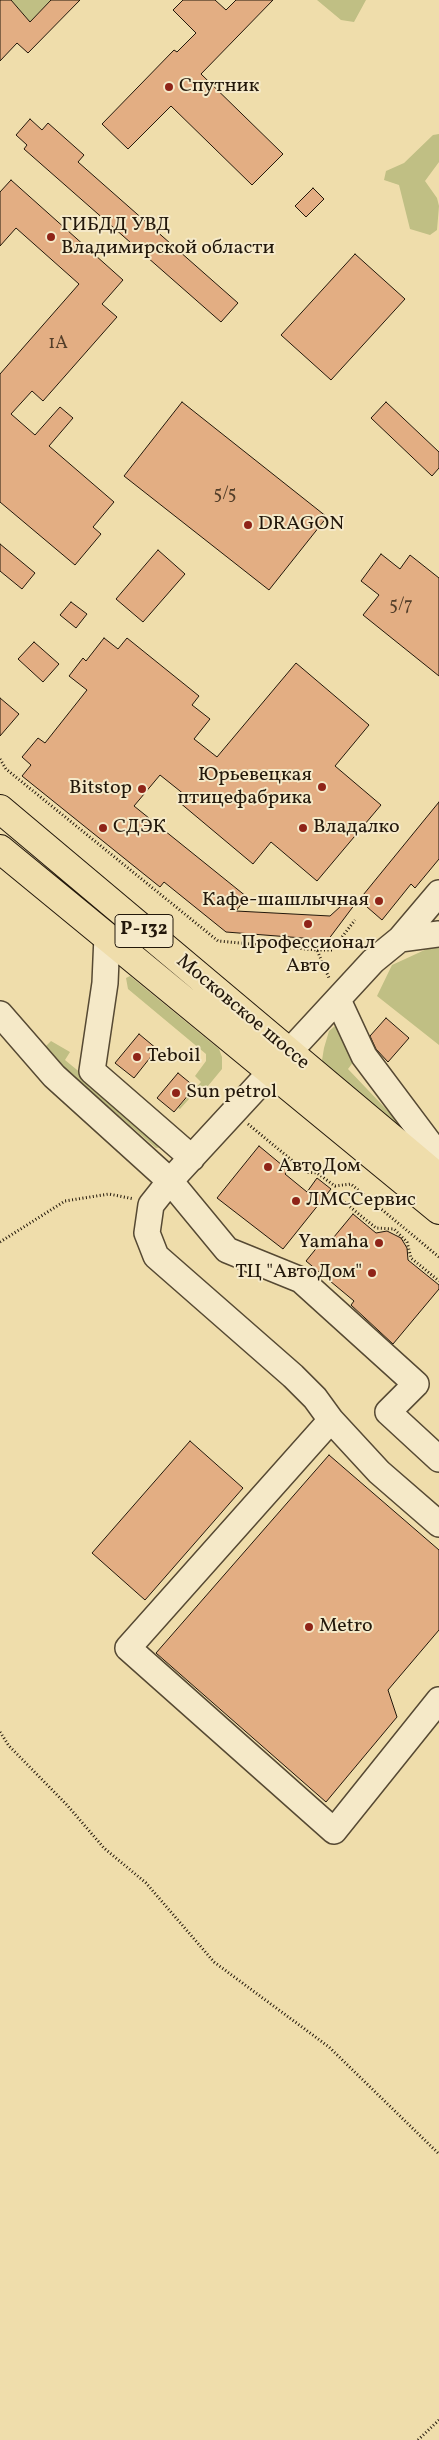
<!DOCTYPE html>
<meta charset="utf-8">
<style>
body{margin:0}
canvas{display:block;background:#efddab}
</style>
<canvas width="439" height="2440"></canvas>
<script>
const g = document.querySelector('canvas').getContext('2d');
g.lineJoin = 'round';
function fillPath(path, color) { g.fillStyle = color; g.fill(path, 'evenodd'); }
const shape = rows => new Path2D(rows.map(r => 'M' + r).join(''));
function trace(path, color, width, dash) { g.strokeStyle = color; g.lineWidth = width; g.lineCap = dash ? 'butt' : 'round'; g.setLineDash(dash || []); g.stroke(path); }
function write(font, color, halo, rows, align = 'center') {
  g.font = font + ' Vollkorn,serif'; g.lineWidth = 4; g.setLineDash([]); g.textBaseline = 'middle'; g.strokeStyle = halo; g.fillStyle = color; for (const [text, x, y, turn = 0] of rows) {
    g.save(); g.translate(x, y); g.rotate((+turn || 0) * Math.PI / 180); g.textAlign = isNaN(turn) ? turn : align; if (halo) g.strokeText(text, 0, 0); g.fillText(text, 0, 0); g.restore();
  }
}
fillPath(shape([
 [11,0,51,0,30,22],
 [317,0,366,0,354,22,341,20],
 [439,134,439,162,425,181,437,198,439,206,437,230,430,235,410,229,399,185,384,180,386,171,404,163,433,135],
 [439,937,439,1045,377,996,392,965,429,948],
 [130,976,219,1049,222,1057,222,1069,208,1086,199,1088,180,1109,178,1108,201,1082,195,1076,206,1061,206,1054,128,989,126,978],
 [335,1026,343,1028,357,1057,348,1069,424,1149,327,1072,322,1060,324,1048,329,1031],
 [51,1041,70,1052,65,1060,162,1140,163,1147,156,1148,63,1067,45,1047]
]), '#c0bf84');
const building = shape([
 [0,0,11,0,30,22,51,0,80,0,28,53,17,43,0,61,0,0],
 [183,0,215,0,226,10,236,0,273,0,201,74,283,154,252,185,171,106,128,149,102,124,174,50,177,52,196,33,173,10,183,0],
 [30,119,42,130,48,123,84,155,78,162,238,303,221,322,24,149,27,145,16,135,30,119],
 [11,180,123,280,102,304,117,317,43,401,32,391,11,414,35,435,60,407,73,418,49,446,114,502,93,527,101,534,75,565,0,502,0,374,79,284,16,228,0,246,0,192,11,180],
 [313,188,324,199,306,217,295,206,313,188],
 [355,254,405,299,331,380,281,335,355,254],
 [182,402,327,517,269,590,124,476,182,402],
 [386,402,439,452,439,468,432,476,371,418,386,402],
 [0,544,35,573,22,589,0,571,0,544],
 [158,550,185,574,143,622,116,599,158,550],
 [381,554,400,569,410,555,439,578,439,676,363,615,379,595,361,581,381,554],
 [71,602,87,614,76,628,60,615,71,602],
 [104,638,118,649,127,638,199,696,192,705,210,719,194,739,217,757,296,663,369,725,335,766,381,805,317,881,271,842,253,864,179,802,185,795,160,775,134,806,247,897,236,911,330,916,352,896,358,900,328,940,226,932,164,882,160,887,22,776,31,765,22,757,38,738,45,743,87,690,69,676,83,658,86,661,104,638],
 [34,642,59,664,43,682,18,659,34,642],
 [0,698,19,714,0,736,0,698],
 [439,802,439,859,415,888,411,884,382,920,359,900,439,802],
 [386,1018,409,1038,388,1062,376,1049,370,1036,386,1018],
 [139,1034,157,1049,134,1078,115,1063,139,1034],
 [178,1073,195,1087,174,1112,157,1098,178,1073],
 [259,1146,288,1170,285,1174,307,1192,317,1178,331,1189,283,1249,217,1198,259,1146],
 [353,1214,376,1233,387,1231,401,1238,407,1248,408,1260,439,1285,439,1289,393,1344,351,1305,354,1301,306,1261,319,1245,324,1249,353,1214],
 [190,1441,243,1488,145,1600,92,1553,190,1441],
 [329,1455,439,1550,439,1630,388,1690,397,1717,326,1802,156,1653,329,1455]
]);
fillPath(building, '#e3ae83');
trace(building, '#23180b', 1);
const minor = shape([
 [439,934,400,939,373,961,170,1181,151,1205,147,1233,156,1256,293,1376,315,1398,331,1420,379,1472,439,1524],
 [107,936,105,983,92,1071,192,1158],
 [400,939,439,893],
 [338,1000,364,1056,439,1156],
 [0,1014,54,1076,170,1181,227,1250,301,1280,416,1384,388,1412,439,1459],
 [331,1420,128,1648,334,1831,439,1700]
]);
const highway = shape([
 [0,809,439,1178],
 [0,849,439,1210]
]);
trace(minor, '#564933', 28);
trace(highway, '#23180b', 30);
trace(shape([
 [0,759,6,769,218,941,317,950,329,978],
 [317,950,332,950,355,920],
 [248,1124,306,1172,317,1173,335,1186,351,1184,439,1257],
 [339,1198,376,1228,394,1229,407,1242,411,1258,439,1281],
 [0,1242,65,1201,109,1194,134,1199],
 [0,1732,9,1746,67,1805,104,1848,146,1883,214,1962,329,2047,439,2154],
 [418,2440,439,2420]
]), '#23180b', 3, [1, 2.5]);
trace(minor, '#f5e9c8', 25);
trace(highway, '#efddab', 28);
for (const [x, y, r, color] of [
 [169,87,5,"#8f2418"],
 [51,237,5,"#8f2418"],
 [248,525,5,"#8f2418"],
 [322,787,5,"#8f2418"],
 [142,789,5,"#8f2418"],
 [103,828,5,"#8f2418"],
 [303,828,5,"#8f2418"],
 [379,901,5,"#8f2418"],
 [308,924,5,"#8f2418"],
 [137,1057,5,"#8f2418"],
 [176,1093,5,"#8f2418"],
 [268,1167,5,"#8f2418"],
 [296,1201,5,"#8f2418"],
 [379,1243,5,"#8f2418"],
 [372,1273,5,"#8f2418"],
 [309,1627,5,"#8f2418"]
]) { const dot = new Path2D(); dot.arc(x, y, r, 0, 2 * Math.PI); g.fillStyle = color; g.fill(dot); trace(dot, '#f5e9c8', 2); }
write('18px', '#533e29', null, [
 ["1А",58,345],
 ["5/5",225,496],
 ["5/7",401,607]
]);
for (const [x, y, w] of [
 [144,931,58]
]) { const box = new Path2D(); box.roundRect(x - w / 2, y - 16.5, w, 33, 4); g.fillStyle = '#f5e9c8'; g.fill(box); trace(box, '#23180b', 1); }
write('bold 19px', '#23180b', null, [
 ["Р-132",144,931]
]);
write('20px', '#23180b', '#f5e9c8', [
 ["Спутник",179,87],
 ["ГИБДД УВД",61,226],
 ["Владимирской области",61,249],
 ["DRAGON",258,525],
 ["Юрьевецкая",312,776,"right"],
 ["птицефабрика",312,799,"right"],
 ["Bitstop",132,789,"right"],
 ["СДЭК",113,828],
 ["Владалко",313,828],
 ["Кафе-шашлычная",369,901,"right"],
 ["Профессионал",308,944,"center"],
 ["Авто",308,967,"center"],
 ["Teboil",147,1057],
 ["Sun petrol",186,1093],
 ["АвтоДом",278,1167],
 ["ЛМССервис",306,1201],
 ["Yamaha",369,1243,"right"],
 ["ТЦ \"АвтоДом\"",362,1273,"right"],
 ["Metro",319,1627]
], 'left');
write('20px', '#23180b', '#f5e9c8', [
 ["Московское шоссе",242,1013,40]
]);
</script>
